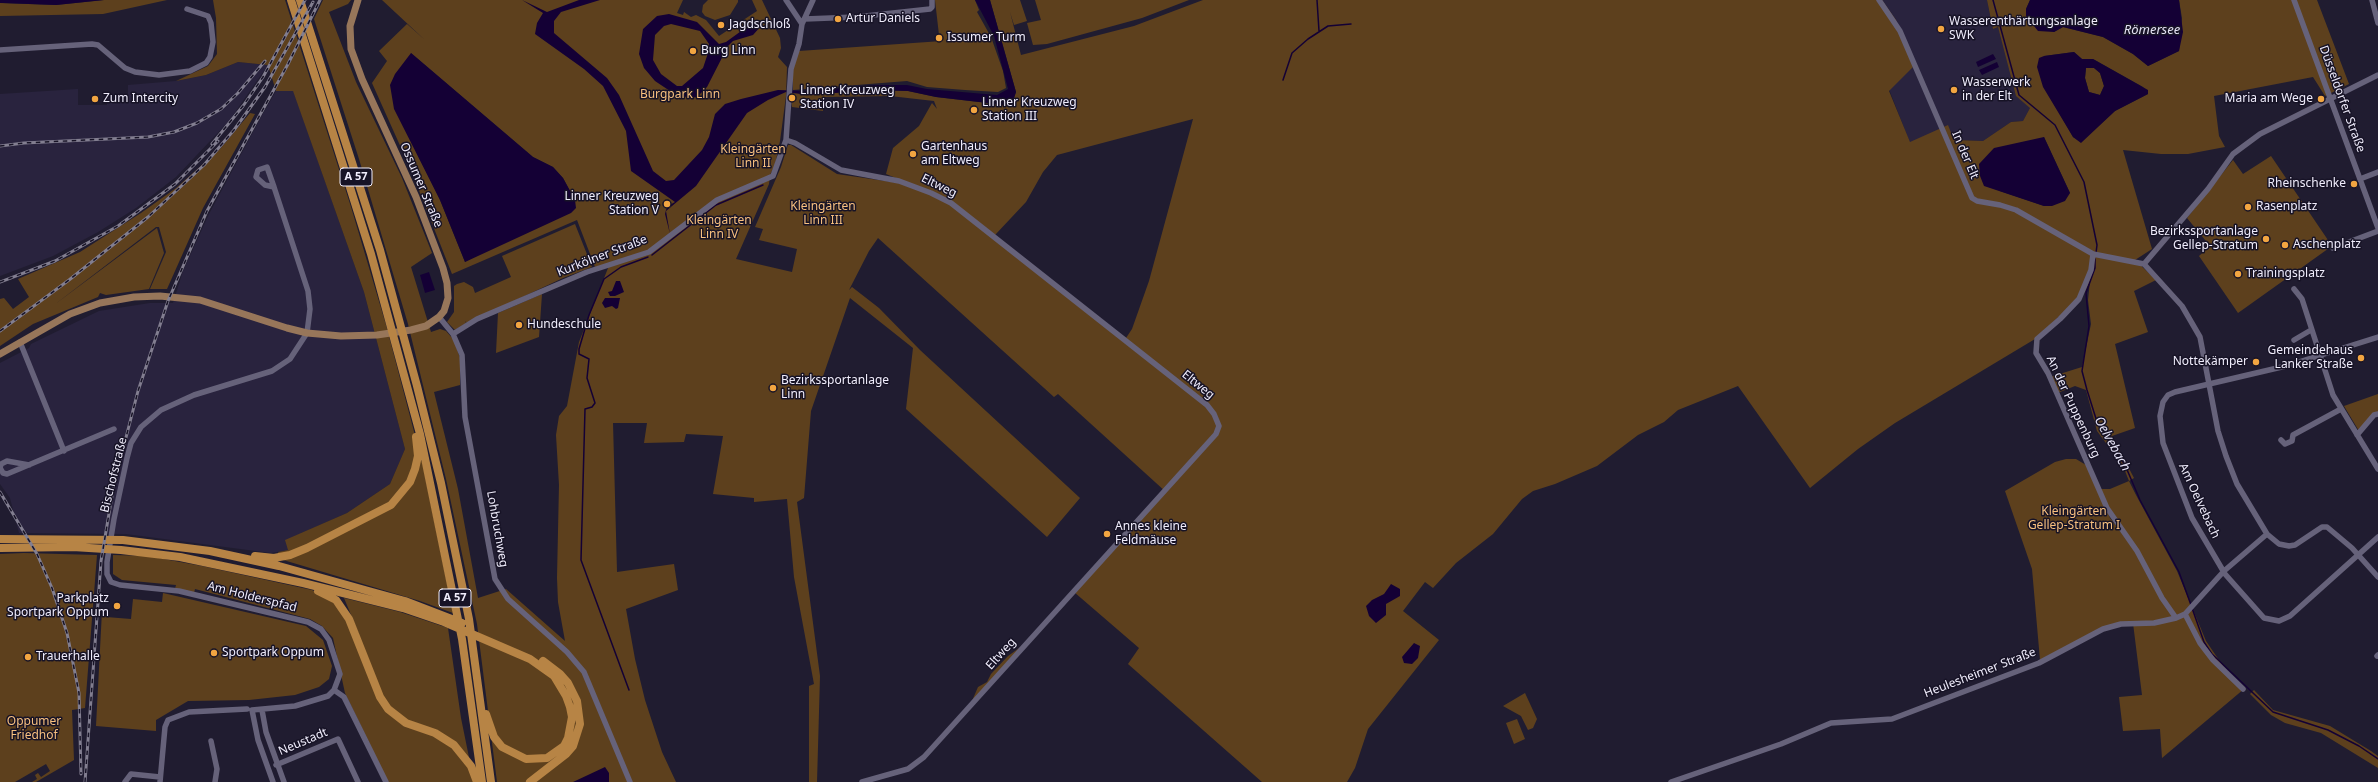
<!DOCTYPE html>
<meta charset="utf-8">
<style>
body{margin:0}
canvas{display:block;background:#201c30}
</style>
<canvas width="2378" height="782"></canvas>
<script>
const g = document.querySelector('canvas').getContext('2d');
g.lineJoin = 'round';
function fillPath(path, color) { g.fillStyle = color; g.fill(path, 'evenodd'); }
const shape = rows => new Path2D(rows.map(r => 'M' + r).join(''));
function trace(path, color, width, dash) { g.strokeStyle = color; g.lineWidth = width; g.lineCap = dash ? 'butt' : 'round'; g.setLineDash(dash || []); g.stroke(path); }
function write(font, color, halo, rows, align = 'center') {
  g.font = font + ' "Noto Sans",sans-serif'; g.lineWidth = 3; g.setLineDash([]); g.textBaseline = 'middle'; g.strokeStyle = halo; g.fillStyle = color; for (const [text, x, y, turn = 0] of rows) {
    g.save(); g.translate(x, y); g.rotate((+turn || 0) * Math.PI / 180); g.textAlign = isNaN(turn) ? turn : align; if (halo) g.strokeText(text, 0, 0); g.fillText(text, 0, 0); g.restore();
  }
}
fillPath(shape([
 [1882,0,1987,0,1993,29,1998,27,2030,108,2023,121,2011,122,1983,141,1954,140,1910,143,1889,89],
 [238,62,268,65,229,121,176,177,136,208,98,232,53,256,0,276,0,94,78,89,78,105,107,105,107,98,128,96,128,85,176,81,206,75],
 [293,90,364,292,405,449,390,484,347,513,286,540,289,550,271,553,126,534,19,533,10,498,0,484,0,363,29,348,31,344,99,311,150,303,173,303,183,271,209,214,261,117,276,91]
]), '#29233e');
fillPath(shape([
 [104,0,167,0,103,14,0,16,0,3,56,5],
 [213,0,285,0,351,207,386,325,423,466,453,613,420,601,280,559,278,552,288,550,285,540,347,513,390,484,405,449,364,292,293,91,276,91,268,65,238,62,206,75,176,81,208,66,217,54,216,18],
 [323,0,351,0,348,4,329,12,356,82,402,178,432,253,411,267,431,332,440,329,446,331,454,340,460,358,460,385,434,392,458,489,478,598,506,589,565,641,558,602,557,578,559,485,556,435,559,416,567,406,579,342,610,263,595,267,577,220,452,274,411,170,372,83,387,61,379,51,407,24,425,40,382,0,683,0,677,13,683,15,684,12,691,17,696,15,706,20,719,36,757,11,752,0,762,0,780,38,781,48,778,57,787,67,786,96,780,141,775,165,770,175,769,184,736,259,792,272,797,249,759,240,763,229,755,227,781,167,788,145,791,145,837,174,899,183,930,194,948,203,1126,338,1132,329,1149,281,1193,119,1057,155,1043,172,1026,202,995,235,950,200,886,174,893,148,919,126,932,103,937,109,934,101,890,96,823,97,823,111,792,107,790,92,808,94,875,90,908,91,936,97,1005,105,1013,101,1016,92,990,0,1020,0,1027,21,1014,25,1010,12,1021,55,1134,26,1203,0,1882,0,1896,20,1913,67,1889,91,1910,142,1948,125,1954,140,1983,141,2011,122,2023,121,2030,108,2016,96,1998,27,1993,29,1987,0,2030,0,2026,9,2054,32,2063,27,2103,37,2133,54,2148,66,2179,51,2182,18,2179,0,2317,0,2349,84,2325,96,2313,77,2214,96,2219,136,2225,147,2188,154,2161,154,2123,150,2152,249,2135,260,2156,280,2134,291,2148,332,2115,344,2135,428,2112,436,2134,478,2129,481,2136,495,2177,571,2206,641,2223,666,2244,689,2162,758,2160,729,2123,731,2119,697,2142,695,2133,623,2116,623,2040,660,2032,569,2005,491,2055,462,2066,459,2076,459,2086,465,2110,518,2125,537,2099,489,2110,489,2129,481,2123,466,2097,431,2086,390,2075,386,2055,394,2050,377,2082,367,2091,324,2088,300,2090,281,2084,293,2035,339,1895,423,1858,449,1810,488,1738,386,1678,410,1664,422,1638,435,1597,466,1555,484,1533,491,1522,499,1493,534,1456,563,1433,588,1425,582,1403,611,1439,640,1368,729,1355,768,1347,782,1262,782,1128,664,1139,648,1074,592,1166,492,1058,394,1054,397,878,238,869,251,849,290,852,287,879,308,920,350,1080,498,1047,537,906,409,913,348,850,298,811,411,804,498,797,502,820,676,817,782,809,782,809,686,814,684,794,577,787,499,754,502,754,498,713,494,723,436,686,434,684,442,644,443,647,423,613,423,617,572,674,564,678,590,626,609,635,659,645,700,662,752,676,782,497,782,477,624,446,479,408,324,359,159,314,19],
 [2074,52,2082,59,2093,59,2143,87,2148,94,2115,111,2081,142,2073,137,2053,102,2044,56],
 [411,53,533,157,553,167,563,178,575,200,465,262,440,200,417,153],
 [2044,137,2070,193,2044,206,2000,191],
 [708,0,738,0,738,2,730,15,715,20,705,16,702,12,703,5],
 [935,0,975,0,979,10,977,12,991,37,1003,71,1006,88,998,92,965,90,927,87,907,81,793,90,793,69,799,51,942,41,942,35,939,35],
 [1035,0,1189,0,1142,18,1047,44,1033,45,1027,23,1041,20],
 [2086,68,2094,68,2100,73,2104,86,2100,95,2089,92,2085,78],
 [250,113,255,114,203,208,167,289,150,289,166,252,159,227,156,227,54,305,157,228,164,253,149,289,106,295,100,293,98,297,33,324,0,346,0,299,4,298,13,309,29,297,18,279,80,252,141,213,176,188,220,149],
 [2271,156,2332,246,2238,313,2199,256,2210,246,2187,218,2233,160,2243,174],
 [575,224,592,267,563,278,467,323,465,321,466,323,455,330,447,322,454,312,454,286,457,284,464,282,473,287,475,293,511,277,502,256],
 [542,294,539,337,496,353,498,313],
 [2378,394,2378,412,2359,431,2344,406],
 [24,553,97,555,85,708,72,710,74,760,36,782,32,782,37,779,35,775,38,773,41,777,50,771,46,764,15,782,0,782,0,554],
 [113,555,147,556,202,566,312,590,330,599,359,634,344,598,400,612,448,628,461,718,474,782,388,782,345,693,333,638,322,626,310,619,195,589,194,593,175,589,176,585,122,580,113,574],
 [163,593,306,626,323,640,332,666,329,679,319,687,295,695,249,700,188,701,156,720,156,731,96,726,102,611,106,617,131,619,133,599,162,602],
 [1022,646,972,701,978,687,987,682,991,674,1008,656],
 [2254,690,2273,710,2330,726,2371,751,2378,756,2378,768,2321,733,2285,723,2271,715,2250,694],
 [1525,693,1537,719,1533,728,1528,730,1521,716,1503,706],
 [1517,719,1525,739,1514,744,1506,723]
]), '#5d401d');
fillPath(shape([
 [0,0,104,0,56,5,3,3,0,3],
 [522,0,547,12,579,0,600,0,561,12,554,21,554,33,607,78,619,95,653,171,666,181,674,180,702,150,709,137,715,114,725,104,741,99,778,90,808,91,875,85,907,85,927,89,997,95,1008,89,994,36,975,0,990,0,1016,92,1013,101,1005,105,936,97,908,91,875,90,808,95,786,92,768,100,747,113,696,186,666,211,670,234,665,214,666,210,668,206,675,202,631,171,626,131,603,86,584,69,535,34,537,23,543,13],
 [2030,0,2179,0,2183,32,2179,51,2148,66,2133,54,2103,37,2063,27,2054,32,2038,31,2026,16,2026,9],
 [669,14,697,22,719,44,726,42,755,21,759,23,761,26,753,35,733,41,728,46,707,87,697,97,689,98,670,91,655,81,644,68,639,54,643,29,657,16],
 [671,24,700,31,709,44,709,50,703,68,682,86,677,86,661,74,653,60,655,35,664,26],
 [2074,52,2082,59,2093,59,2148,90,2148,94,2115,111,2081,143,2073,137,2043,87,2037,67,2039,58,2044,56],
 [2086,68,2094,68,2100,73,2104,86,2100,95,2089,92,2085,78],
 [411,53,533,157,553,167,563,178,575,200,576,208,571,213,465,262,440,200,394,109,390,85,395,74],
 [1993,54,1996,59,1978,67,1976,62],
 [1997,62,1999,67,1982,75,1979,70],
 [2044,137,2070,193,2065,201,2052,206,2044,206,1984,186,1980,176,1979,164,1994,148],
 [429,272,435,290,425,293,420,275],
 [616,281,620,281,624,292,615,296,610,296,608,292,612,291],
 [605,298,620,298,618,308,616,309,612,306,605,308,602,303],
 [1391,584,1400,589,1400,596,1386,604,1386,615,1376,623,1369,616,1366,606,1372,600,1384,594],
 [1414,643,1420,646,1418,658,1412,664,1404,663,1402,657],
 [605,767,609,773,609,782,573,782]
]), '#140035');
trace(shape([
 [1317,0,1319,31],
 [1993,0,2019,95,2055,125,2084,182,2097,245,2096,253],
 [1283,80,1292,53,1308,39,1328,26,1351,24],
 [652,255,716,205,763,185],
 [2095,259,2095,268,2086,293,2089,326,2082,371,2087,390,2098,425,2125,465,2140,500,2179,572,2191,605],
 [2192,608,2204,642,2212,654,2273,712,2328,730,2359,746,2378,759],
 [629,690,581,560,585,409,592,407,595,403,587,378,589,359,579,354,579,349,589,315,604,279,621,267,648,257]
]), '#140035', 1.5);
trace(shape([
 [786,0,802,24],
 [1879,0,1900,31,1972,198,1977,201,2000,205,2016,210,2093,254,2144,264],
 [2294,0,2378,228],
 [2372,0,2378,23],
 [805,19,856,17,930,9,932,7,932,0],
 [0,50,92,44,98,45,125,68,135,72,159,75,190,71,206,63,210,57,213,42,211,23,208,16,187,9],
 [2378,75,2260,134,2233,154,2208,189,2144,264,2182,306,2200,337,2218,431,2226,456,2237,484,2267,534,2279,544,2289,546,2295,545,2322,527,2327,527,2352,548,2378,577],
 [786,140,795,143,841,170,899,181,931,193,951,203,1207,405,1214,414,1219,426,1216,434,924,757,908,769,862,782],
 [2360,179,2378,172],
 [2333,248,2378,231],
 [2093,254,2091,270,2079,299,2060,319,2037,339,2036,353,2048,373,2107,508,2137,551,2162,598,2176,618],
 [2294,289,2302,299,2333,395,2378,469],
 [439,317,453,334,477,319,587,272,649,252,717,200,773,176,786,140,791,69,799,44,802,24,813,0],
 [453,334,462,355,465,417,495,579,508,599,567,652,584,672,630,782],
 [2378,337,2286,366,2175,392,2168,395,2163,402,2160,416,2163,443,2192,518,2225,574,2264,618,2279,621,2290,616,2378,537],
 [2294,340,2311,330],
 [20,342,64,451],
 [2357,435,2374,415,2378,414],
 [2281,440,2285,444,2292,441,2293,435,2341,409],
 [29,465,7,461,1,464,0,468,3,473,7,474,19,469,114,429],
 [2185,614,2200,643,2213,660,2243,689],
 [2377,656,2378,655],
 [334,690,344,697,386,782],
 [262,710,266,732,284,782],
 [211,741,217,769,215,782],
 [276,765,338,739,358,782],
 [125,782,131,774,160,777],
 [160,782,165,727,168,720,189,712,247,709],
 [273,782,258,740,252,710,295,706,328,696,334,690,340,674,329,640,321,629,308,622,179,591,120,585,111,582,107,574,107,562,114,519,127,458,131,443,141,427,161,410,194,395,272,371,290,359,307,333,310,309,308,291,274,187,265,185,256,177,258,170,267,167,274,187],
 [1671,782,1781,744,1831,723,1892,719,2039,663,2103,629,2121,624,2154,623,2176,618,2185,614,2224,571,2267,534]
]), '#66627a', 5.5);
trace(shape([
 [0,354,70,314,100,303,134,297,160,296,200,300,287,328,307,333,341,336,377,335,411,330,426,326,439,317,444,311,448,298,447,283,443,268,416,197,362,79,351,49,350,26,358,0]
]), '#97765a', 7);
trace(shape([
 [291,0,371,254,420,434,462,639,482,782],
 [300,0,380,250,417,386,441,483,469,619,491,782],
 [0,539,123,540,210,551,279,566,365,590,405,601,462,623],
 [0,548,73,547,121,550,180,557,303,583,403,608,444,622,530,659,554,676,566,696,570,707,572,717,568,738,564,746,547,758,526,759,502,747,494,737,486,714],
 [255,556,274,558,290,555,307,548,391,505,410,482,415,469,418,456,416,437],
 [318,591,336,600,349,619,380,697,388,709,406,723,435,733,454,745,471,766,477,782],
 [530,782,566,754,573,746,580,724,577,701,568,683,560,674,543,661]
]), '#b78445', 8);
const rail = shape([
 [212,144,243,106,263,77,305,0],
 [0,146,24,143,148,137,174,132,197,123,221,109,238,93,265,61],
 [0,282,55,261,118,226,175,184,218,141],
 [0,331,69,280,148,217,204,165,234,130,265,87,313,2],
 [0,492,37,554,52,588,67,633,79,693,81,774],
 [85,782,101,561,114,484,138,391,168,301,207,211,288,64,320,0]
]);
trace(rail, '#827e90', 3);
trace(rail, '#171326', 1.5, [4.5]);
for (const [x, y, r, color] of [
 [838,19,4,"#f2a541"],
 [721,25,4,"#f2a541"],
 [1941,29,4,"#f2a541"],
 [939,38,4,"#f2a541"],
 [693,51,4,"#f2a541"],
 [1954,90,4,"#f2a541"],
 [792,98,4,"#f2a541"],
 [95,99,4,"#f2a541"],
 [2321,99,4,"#f2a541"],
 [974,110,4,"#f2a541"],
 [913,154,4,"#f2a541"],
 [2354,184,4,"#f2a541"],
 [667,204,4,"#f2a541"],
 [2248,207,4,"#f2a541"],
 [2266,239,4,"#f2a541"],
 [2285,245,4,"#f2a541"],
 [2238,274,4,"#f2a541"],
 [519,325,4,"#f2a541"],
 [2361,358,4,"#f2a541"],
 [2256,362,4,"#f2a541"],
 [773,388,4,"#f2a541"],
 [1107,534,4,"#f2a541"],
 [117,606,4,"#f2a541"],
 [214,653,4,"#f2a541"],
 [28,657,4,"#f2a541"]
]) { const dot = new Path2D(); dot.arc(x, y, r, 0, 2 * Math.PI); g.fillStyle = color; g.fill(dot); trace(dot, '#171326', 1.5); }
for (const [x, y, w] of [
 [356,177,32],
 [455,598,32]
]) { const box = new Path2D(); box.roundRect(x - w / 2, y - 9, w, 18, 3); g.fillStyle = '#171326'; g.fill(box); trace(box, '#f0edfc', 1); }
write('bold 11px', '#f0edfc', null, [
 ["A 57",356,177],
 ["A 57",455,598]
]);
write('12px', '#f0edfc', '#171326', [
 ["Artur Daniels",846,19],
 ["Wasserenthärtungsanlage",1949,22],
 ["SWK",1949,36],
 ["Jagdschloß",729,25],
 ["Issumer Turm",947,38],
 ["Burg Linn",701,51],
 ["Wasserwerk",1962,83],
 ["in der Elt",1962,97],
 ["Linner Kreuzweg",800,91],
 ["Station IV",800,105],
 ["Zum Intercity",103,99],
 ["Maria am Wege",2313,99,"right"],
 ["Linner Kreuzweg",982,103],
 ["Station III",982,117],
 ["Gartenhaus",921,147],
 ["am Eltweg",921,161],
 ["Rheinschenke",2346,184,"right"],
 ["Linner Kreuzweg",659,197,"right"],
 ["Station V",659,211,"right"],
 ["Rasenplatz",2256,207],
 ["Bezirkssportanlage",2258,232,"right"],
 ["Gellep-Stratum",2258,246,"right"],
 ["Aschenplatz",2293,245],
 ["Trainingsplatz",2246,274],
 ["Hundeschule",527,325],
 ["Gemeindehaus",2353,351,"right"],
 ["Lanker Straße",2353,365,"right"],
 ["Nottekämper",2248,362,"right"],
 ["Bezirkssportanlage",781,381],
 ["Linn",781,395],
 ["Annes kleine",1115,527],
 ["Feldmäuse",1115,541],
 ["Parkplatz",109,599,"right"],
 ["Sportpark Oppum",109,613,"right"],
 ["Sportpark Oppum",222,653],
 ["Trauerhalle",36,657]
], 'left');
write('12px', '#f8c07f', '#171326', [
 ["Burgpark Linn",680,95],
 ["Kleingärten",753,150],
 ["Linn II",753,164],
 ["Kleingärten",823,207],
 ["Linn III",823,221],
 ["Kleingärten",719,221],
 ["Linn IV",719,235],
 ["Kleingärten",2074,512],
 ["Gellep-Stratum I",2074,526],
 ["Oppumer",34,722],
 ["Friedhof",34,736]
]);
write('12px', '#f0edfc', '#171326', [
 ["Düsseldorfer Straße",2342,99,70],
 ["In der Elt",1965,155,67],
 ["Ossumer Straße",421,185,67],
 ["Eltweg",939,186,26],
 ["Kurkölner Straße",602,256,-21],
 ["Eltweg",1198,385,39],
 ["An der Puppenburg",2073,407,65],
 ["Bischofstraße",114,475,-76],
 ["Am Oelvebach",2199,501,65],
 ["Lohbruchweg",497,529,80],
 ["Am Holderspfad",252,597,14],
 ["Eltweg",1001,654,-48],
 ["Heulesheimer Straße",1980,673,-21],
 ["Neustadt",303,742,-23]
]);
write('italic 13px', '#e4e1f4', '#171326', [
 ["Römersee",2152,30],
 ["Oelvebach",2112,444,61]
]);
</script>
